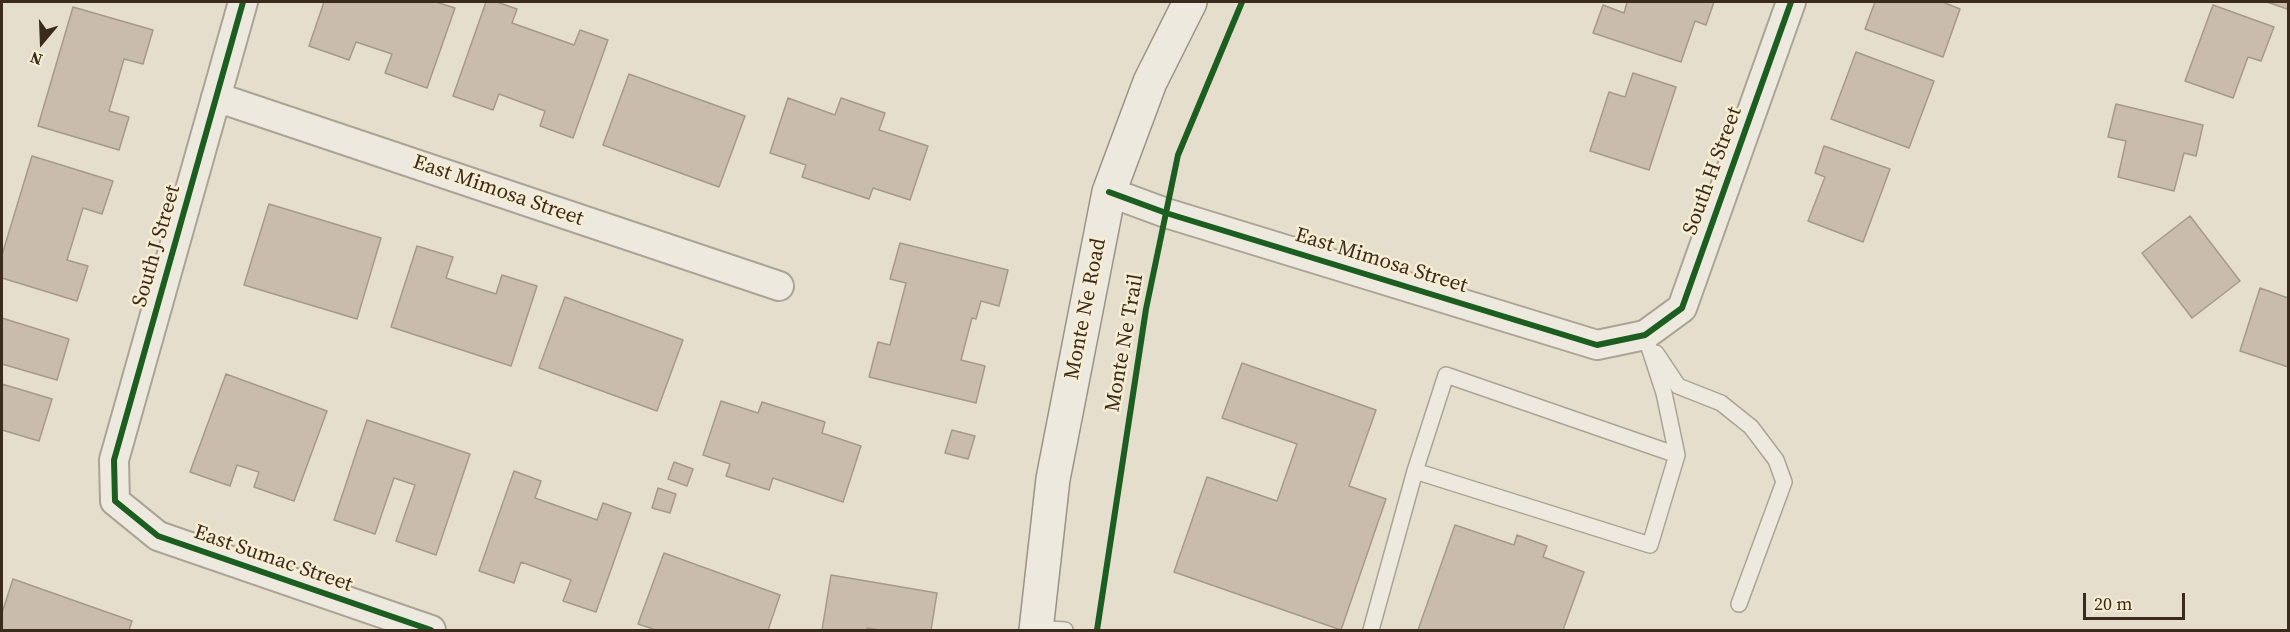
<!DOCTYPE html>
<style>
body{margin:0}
#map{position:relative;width:2290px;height:632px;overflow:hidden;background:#e6decc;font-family:"Source Serif 4",serif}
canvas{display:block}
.frame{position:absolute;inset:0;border:3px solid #3a2b1d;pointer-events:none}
.north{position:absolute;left:12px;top:12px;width:60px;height:60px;-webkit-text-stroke:4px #f7edd2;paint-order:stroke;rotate:199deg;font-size:16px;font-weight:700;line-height:24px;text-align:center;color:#3a2b1d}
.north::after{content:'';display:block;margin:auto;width:21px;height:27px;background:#3a2b1d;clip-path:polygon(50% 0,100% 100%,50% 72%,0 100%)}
.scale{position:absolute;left:2083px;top:593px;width:102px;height:27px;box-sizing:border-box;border:3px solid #3a2b1d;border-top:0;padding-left:8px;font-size:18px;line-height:21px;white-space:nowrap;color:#3a2b1d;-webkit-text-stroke:4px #f7edd2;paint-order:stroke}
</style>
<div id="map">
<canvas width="2290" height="632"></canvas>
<div class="frame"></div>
<div class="north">N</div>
<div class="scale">20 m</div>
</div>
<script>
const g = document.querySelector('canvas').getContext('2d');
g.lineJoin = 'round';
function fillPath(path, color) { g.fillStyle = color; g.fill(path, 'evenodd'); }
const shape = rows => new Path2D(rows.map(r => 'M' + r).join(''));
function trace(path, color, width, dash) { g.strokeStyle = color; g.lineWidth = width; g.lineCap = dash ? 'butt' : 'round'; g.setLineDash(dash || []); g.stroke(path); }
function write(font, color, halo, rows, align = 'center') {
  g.font = font + ' "Source Serif 4",serif'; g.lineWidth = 5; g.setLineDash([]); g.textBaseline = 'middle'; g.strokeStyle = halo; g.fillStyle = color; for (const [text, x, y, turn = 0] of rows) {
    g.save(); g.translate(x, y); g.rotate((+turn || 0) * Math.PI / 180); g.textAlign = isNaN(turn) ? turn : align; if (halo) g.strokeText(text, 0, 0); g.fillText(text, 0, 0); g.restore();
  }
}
const building = shape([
 [324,2,436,2,455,8,427,88,385,73,392,54,356,42,349,60,309,46,324,2],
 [486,2,497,2,517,9,512,23,574,45,580,30,608,40,573,138,540,126,545,111,499,94,493,110,453,96,486,2],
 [1627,2,1714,2,1706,25,1695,21,1681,62,1593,33,1603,5,1624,13,1627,2],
 [1875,2,1946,2,1945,3,1960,9,1943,57,1865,29,1875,2],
 [2267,2,2288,2,2288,6,2287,9,2267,2],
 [2213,5,2274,27,2261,61,2248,57,2233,98,2185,81,2213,5],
 [73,7,153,30,143,64,124,59,109,111,129,117,119,150,38,126,73,7],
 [1856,52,1934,81,1909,148,1831,119,1856,52],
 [1633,73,1676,87,1649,170,1590,151,1609,92,1625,97,1633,73],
 [629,74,745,116,719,187,603,145,629,74],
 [788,98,835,115,841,98,885,113,879,130,928,146,910,200,873,188,869,199,802,177,806,165,770,153,788,98],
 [2116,104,2203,125,2196,156,2184,153,2174,191,2118,177,2126,141,2108,137,2116,104],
 [1824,146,1890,169,1863,242,1808,221,1825,177,1815,173,1824,146],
 [32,156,113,181,102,214,83,208,67,260,88,266,77,301,2,278,2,255,32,156],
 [269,204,381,238,357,319,244,285,269,204],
 [2190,216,2240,281,2192,318,2142,253,2190,216],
 [900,243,1008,270,999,306,981,301,976,319,972,318,961,360,985,366,976,403,869,377,878,342,890,345,906,283,890,279,900,243],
 [417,246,453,257,446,278,496,294,502,275,537,286,511,366,391,327,417,246],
 [2260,288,2288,298,2288,367,2240,351,2260,288],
 [565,297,683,340,657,411,539,368,565,297],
 [2,318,69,339,57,380,2,364,2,318],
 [1242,363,1376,410,1349,486,1386,499,1341,630,1174,572,1207,477,1277,501,1297,444,1222,418,1242,363],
 [226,374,327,411,294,501,254,487,259,472,237,465,230,486,190,472,226,374],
 [2,384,52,399,39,441,2,430,2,384],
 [721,401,758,413,762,402,825,422,822,433,861,446,843,502,773,478,769,490,726,476,730,464,703,455,721,401],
 [367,420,470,454,436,555,396,541,415,485,394,478,375,534,334,520,367,420],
 [952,430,975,436,968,459,945,453,952,430],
 [674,462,693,469,687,486,668,479,674,462],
 [514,471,541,481,535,498,597,520,603,503,631,513,596,612,563,601,571,580,521,562,514,583,479,571,514,471],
 [658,488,676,494,670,513,652,508,658,488],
 [1455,525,1514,545,1517,535,1547,546,1543,557,1584,572,1563,630,1418,630,1455,525],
 [664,553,780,595,768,630,656,630,638,624,664,553],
 [831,575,937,593,931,630,880,630,867,628,867,630,822,630,831,575],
 [13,579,132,621,129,630,2,630,2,613,13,579]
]);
fillPath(building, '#cabcad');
trace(building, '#a6998b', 1.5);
const lane = shape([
 [1645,335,1664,393,1677,455,1446,375,1415,471,1650,545,1677,455],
 [1656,353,1678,386,1721,403,1751,427,1776,460,1784,482,1739,604],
 [1036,628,1065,630],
 [1371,630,1415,471]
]);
const street = shape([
 [243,2,114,460,115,501,158,536,431,630],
 [216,97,779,286],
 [1109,192,1166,213,1597,345,1645,335,1682,308,1791,2]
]);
const secondary = shape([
 [1036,630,1053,479,1109,192,1150,82,1190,2]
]);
trace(lane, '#aba396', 18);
trace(street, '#aba396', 32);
trace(secondary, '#9b9286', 36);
trace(lane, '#ede9df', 15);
trace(street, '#ede9df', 28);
trace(secondary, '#ede9df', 33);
trace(shape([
 [243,2,114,460,115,501,158,536,431,630],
 [1109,192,1166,213,1597,345,1645,335,1682,308,1791,2],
 [1097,630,1146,309,1178,155,1242,2]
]), '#1b5e20', 6);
write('21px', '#3a2b1d', '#f7edd2', [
 ["South H Street",1713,171,-70],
 ["East Mimosa Street",498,191,19],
 ["South J Street",157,246,-74],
 ["East Mimosa Street",1381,261,17],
 ["Monte Ne Road",1086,309,-79],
 ["Monte Ne Trail",1125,343,-80],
 ["East Sumac Street",273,559,19]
]);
</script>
